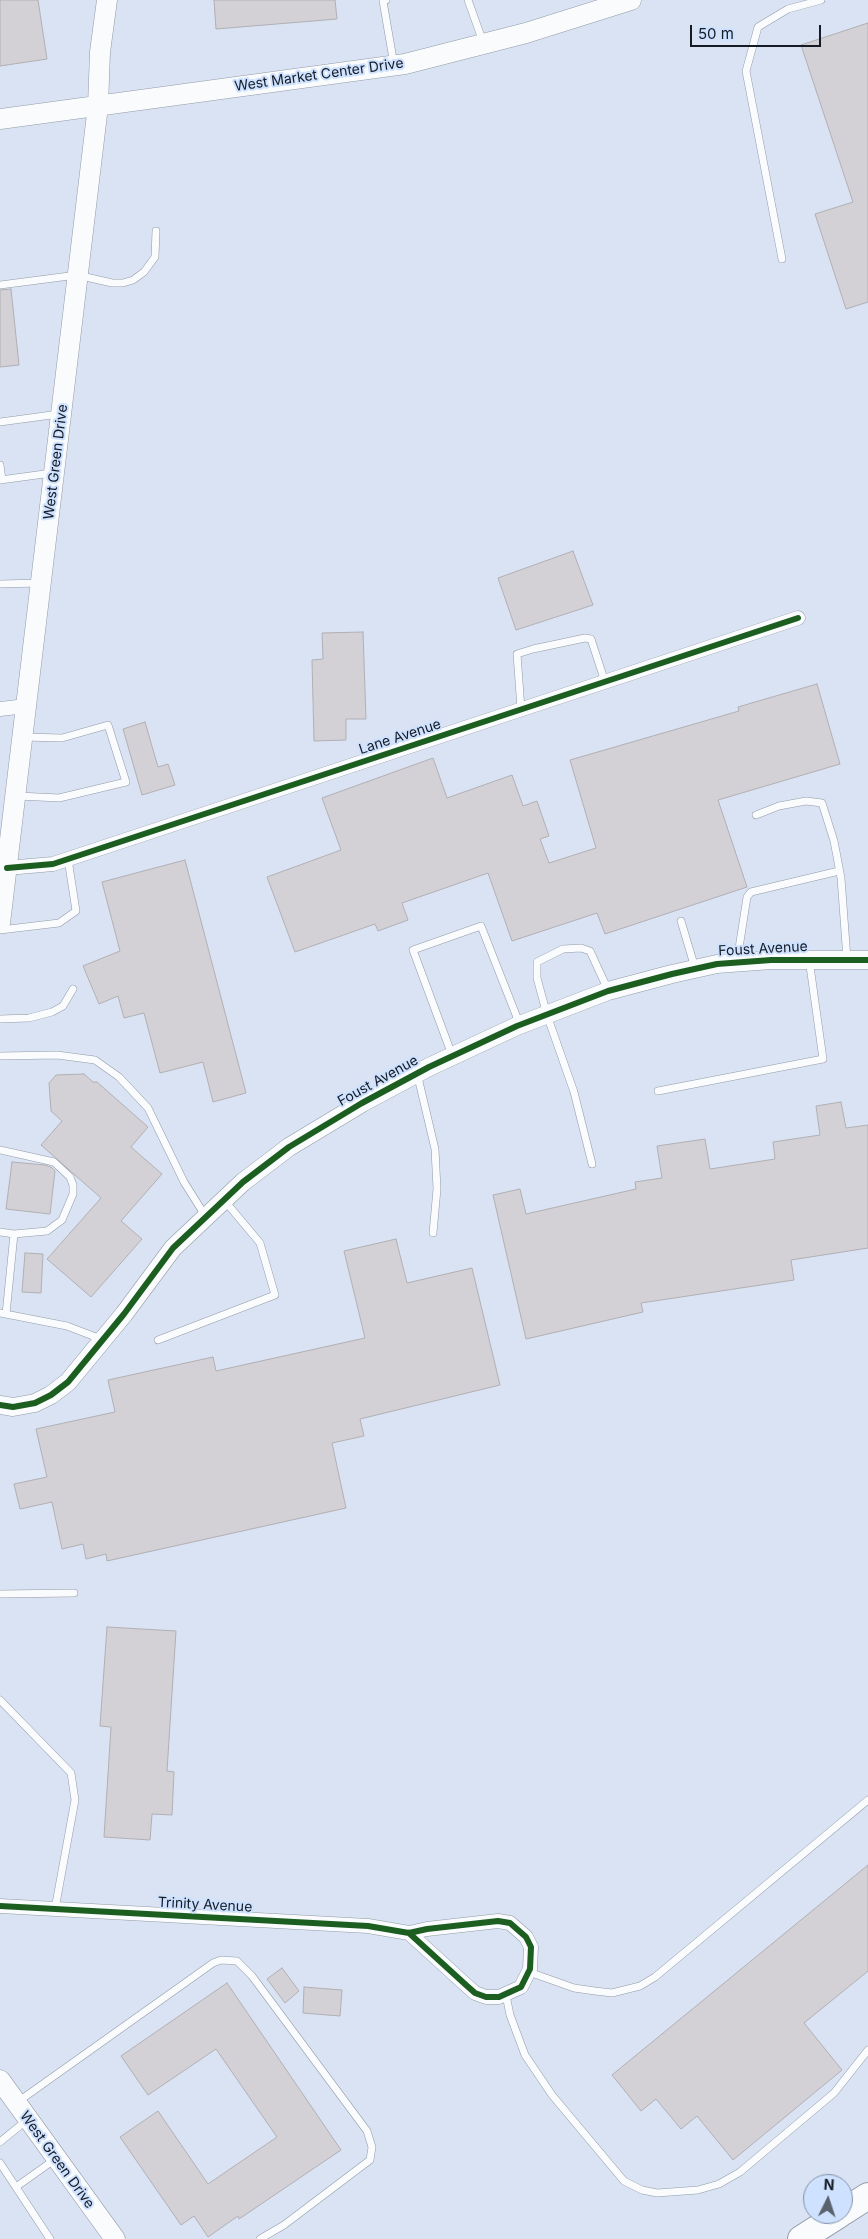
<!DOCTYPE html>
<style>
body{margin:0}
#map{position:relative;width:868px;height:2239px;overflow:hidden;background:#d9e3f3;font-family:Inter,sans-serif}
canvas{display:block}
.north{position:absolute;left:803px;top:2174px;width:50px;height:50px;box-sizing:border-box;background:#cee1fe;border:1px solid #8492a7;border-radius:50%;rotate:4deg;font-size:14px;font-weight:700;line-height:20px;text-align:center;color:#141b25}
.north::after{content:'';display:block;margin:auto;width:18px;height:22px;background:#59616d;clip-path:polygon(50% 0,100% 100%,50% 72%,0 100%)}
.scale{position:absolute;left:690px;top:25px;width:131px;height:22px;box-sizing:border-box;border:2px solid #141b25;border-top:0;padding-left:6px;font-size:15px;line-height:18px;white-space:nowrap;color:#141b25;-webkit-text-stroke:4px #cee1fe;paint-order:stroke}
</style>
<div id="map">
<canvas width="868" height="2239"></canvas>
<div class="north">N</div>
<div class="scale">50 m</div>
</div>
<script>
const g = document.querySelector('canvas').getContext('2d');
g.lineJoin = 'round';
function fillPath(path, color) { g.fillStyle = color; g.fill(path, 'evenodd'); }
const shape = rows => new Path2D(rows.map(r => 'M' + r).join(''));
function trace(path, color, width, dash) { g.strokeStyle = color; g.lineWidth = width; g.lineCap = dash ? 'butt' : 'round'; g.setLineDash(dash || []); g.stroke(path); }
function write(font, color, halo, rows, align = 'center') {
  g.font = font + ' Inter,sans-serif'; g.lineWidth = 4; g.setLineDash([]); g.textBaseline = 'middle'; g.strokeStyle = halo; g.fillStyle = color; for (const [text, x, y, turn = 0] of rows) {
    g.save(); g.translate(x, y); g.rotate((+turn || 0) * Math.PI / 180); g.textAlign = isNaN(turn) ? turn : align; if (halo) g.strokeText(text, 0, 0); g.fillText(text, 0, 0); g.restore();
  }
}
const building = shape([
 [0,0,38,0,47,59,0,66,0,0],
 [214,0,335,0,337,19,216,29,214,0],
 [868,23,868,302,846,309,815,214,853,202,801,45,868,23],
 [11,289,19,365,0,367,0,290,11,289],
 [573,551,593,605,516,630,498,578,573,551],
 [363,632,366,719,346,719,346,740,314,741,312,660,323,659,322,633,363,632],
 [817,684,840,764,718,800,747,887,605,934,597,913,512,941,488,873,402,903,408,920,378,931,375,924,295,952,267,877,341,850,322,798,433,758,447,798,512,775,523,806,537,801,549,836,540,839,549,863,596,848,570,760,739,711,738,707,817,684],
 [145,722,158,767,168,764,175,785,142,795,123,729,145,722],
 [185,860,246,1093,213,1102,203,1062,160,1073,144,1013,124,1018,118,996,99,1004,83,966,120,951,102,882,185,860],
 [84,1074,93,1082,97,1082,148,1127,131,1147,162,1174,121,1221,142,1239,91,1297,47,1259,101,1198,41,1145,62,1121,51,1111,49,1083,56,1075,84,1074],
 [841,1102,846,1128,868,1125,868,1248,791,1260,794,1280,641,1303,643,1312,526,1339,493,1195,520,1189,526,1214,636,1189,635,1182,662,1178,657,1146,705,1139,710,1169,775,1159,773,1142,820,1135,816,1106,841,1102],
 [12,1162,45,1165,51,1167,55,1171,50,1214,6,1209,12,1162],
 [396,1239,407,1283,472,1268,500,1385,360,1419,364,1436,332,1443,346,1508,107,1561,106,1554,86,1559,83,1544,62,1549,52,1502,20,1509,14,1484,47,1477,36,1429,115,1412,108,1380,213,1357,216,1371,365,1338,344,1251,396,1239],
 [25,1253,43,1254,41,1293,22,1292,25,1253],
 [107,1627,176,1631,167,1771,174,1772,172,1815,152,1814,150,1840,104,1837,111,1727,100,1726,107,1627],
 [868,1865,868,1971,804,2023,842,2070,733,2160,697,2116,681,2129,656,2099,641,2111,612,2075,868,1865],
 [282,1968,299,1991,285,2003,267,1979,282,1968],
 [227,1983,341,2150,239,2219,238,2216,208,2237,194,2216,181,2225,120,2137,158,2111,208,2184,277,2137,216,2049,148,2095,121,2056,227,1983],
 [304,1987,342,1990,340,2016,303,2013,304,1987]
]);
fillPath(building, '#d3d1d5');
trace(building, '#b1afb3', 1);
const service = shape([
 [386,0,383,1,394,65],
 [468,0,483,42],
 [782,259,746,71,758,27,788,9,821,0],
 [0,285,77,275,112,283,123,283,133,280,144,272,155,257,156,231],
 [0,422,59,414],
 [0,465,2,480],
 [0,480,52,473],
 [0,584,40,583],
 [521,709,517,654,533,649,585,638,591,639,605,682],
 [18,796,59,798,126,782,108,725,62,738,23,737],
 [756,815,779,806,806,801,822,803,834,841,841,878,847,959],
 [681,921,695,968],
 [0,930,59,923,76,911,68,859],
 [737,961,747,897,751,892,839,871],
 [0,1019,29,1018,52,1012,63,1006,73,989],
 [452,1055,413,950,481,926,520,1025],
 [0,1056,57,1055,95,1060,119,1077,148,1108,184,1182,206,1217],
 [417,1073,435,1149,437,1189,433,1233],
 [658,1091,823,1059,809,959],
 [0,1150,54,1162,70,1177,73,1185,73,1194,62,1220,47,1231,14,1234],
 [592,1164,574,1092,547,1015,537,978,537,962,563,949,581,948,590,951,608,990],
 [0,1232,14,1234,6,1314],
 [0,1313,67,1326,101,1339],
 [158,1340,275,1295,260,1243,224,1200],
 [0,1594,74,1593],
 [0,1700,71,1773,75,1800,55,1909],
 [529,1972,574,1988,595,1991,612,1993,640,1986,655,1977,868,1800],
 [506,1995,510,2015,525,2055,552,2095,624,2181,642,2190,657,2193,698,2190,719,2184,740,2172,834,2093,868,2050],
 [19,2101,213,1963,221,1960,237,1961,252,1976,367,2131,372,2147,370,2160,362,2166,284,2225,260,2239],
 [0,2142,27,2120],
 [0,2163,50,2239],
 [16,2187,54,2160]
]);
const minor = shape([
 [0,709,26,706],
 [7,868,53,864,798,618],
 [0,1906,368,1926,409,1933,427,1929,498,1921,510,1923,526,1937,531,1947,530,1969,521,1987,499,1997,486,1997,475,1993,466,1985,409,1933]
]);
const tertiary = shape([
 [0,1405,13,1407,35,1403,51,1395,68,1382,124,1314,173,1248,243,1182,289,1147,362,1103,429,1067,517,1026,608,991,672,974,717,964,771,960,868,960]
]);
const secondary = shape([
 [0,119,405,64,526,33,631,0],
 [0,923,98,106,100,52,107,0],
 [0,2080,115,2239]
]);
const motorway = shape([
 [843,2212,868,2196],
 [801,2239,840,2214]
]);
trace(service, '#939aa6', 8);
trace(minor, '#939aa6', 15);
trace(tertiary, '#939aa6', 19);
trace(secondary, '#939aa6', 21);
trace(motorway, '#939aa6', 28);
trace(service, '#f9fbfd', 7);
trace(minor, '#f9fbfd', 14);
trace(tertiary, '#f9fbfd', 18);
trace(secondary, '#f9fbfd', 20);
trace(motorway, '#f9fbfd', 26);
trace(shape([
 [7,868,53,864,798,618],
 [0,1405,13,1407,35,1403,51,1395,68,1382,124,1314,173,1248,243,1182,289,1147,362,1103,429,1067,517,1026,608,991,672,974,717,964,771,960,868,960],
 [0,1906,368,1926,409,1933,427,1929,498,1921,510,1923,526,1937,531,1947,530,1969,521,1987,499,1997,486,1997,475,1993,466,1985,409,1933]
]), '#1b5e20', 6);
write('14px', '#141b25', '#cee1fe', [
 ["West Market Center Drive",319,75,-8],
 ["West Green Drive",56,462,-83],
 ["Lane Avenue",400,737,-18],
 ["Foust Avenue",763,949,-3],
 ["Foust Avenue",378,1081,-29],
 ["Trinity Avenue",205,1905,3],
 ["West Green Drive",57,2160,54]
]);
</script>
